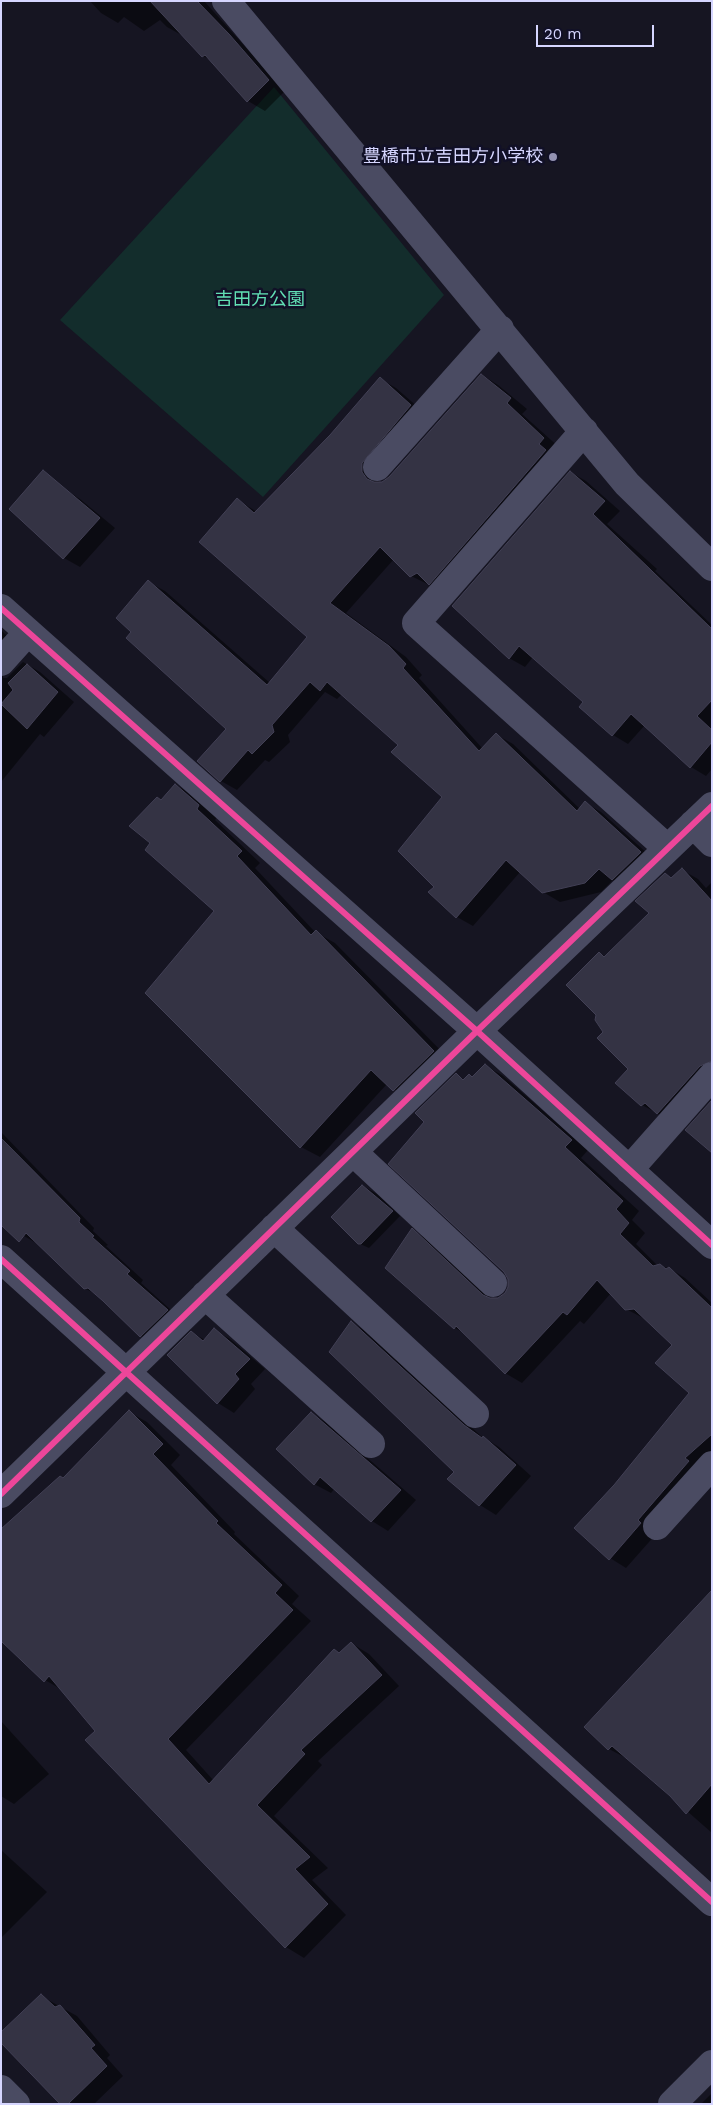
<!DOCTYPE html>
<meta charset="utf-8">
<style>
body{margin:0}
#map{position:relative;width:713px;height:2105px;overflow:hidden;background:#161522;font-family:"Work Sans",sans-serif}
canvas{display:block}
.frame{position:absolute;inset:0;border:2px solid #d6d6ff;pointer-events:none}
.scale{position:absolute;left:536px;top:25px;width:118px;height:22px;box-sizing:border-box;border:2px solid #d6d6ff;border-top:0;padding-left:6px;font-size:15px;line-height:18px;white-space:nowrap;color:#d6d6ff;-webkit-text-stroke:4px #111027;paint-order:stroke}
</style>
<div id="map">
<canvas width="713" height="2105"></canvas>
<div class="frame"></div>
<div class="scale">20 m</div>
</div>
<script>
const g = document.querySelector('canvas').getContext('2d');
g.lineJoin = 'round';
function fillPath(path, color) { g.fillStyle = color; g.fill(path, 'evenodd'); }
const shape = rows => new Path2D(rows.map(r => 'M' + r).join(''));
function trace(path, color, width, dash) { g.strokeStyle = color; g.lineWidth = width; g.lineCap = dash ? 'butt' : 'round'; g.setLineDash(dash || []); g.stroke(path); }
function write(font, color, halo, rows, align = 'center') {
  g.font = font + ' "Work Sans","Noto Sans JP",sans-serif'; g.lineWidth = 5; g.setLineDash([]); g.textBaseline = 'middle'; g.strokeStyle = halo; g.fillStyle = color; for (const [text, x, y, turn = 0] of rows) {
    g.save(); g.translate(x, y); g.rotate((+turn || 0) * Math.PI / 180); g.textAlign = isNaN(turn) ? turn : align; if (halo) g.strokeText(text, 0, 0); g.fillText(text, 0, 0); g.restore();
  }
}
fillPath(shape([
 [274,87,444,295,263,497,60,320]
]), '#132d2c');
fillPath(shape([
 [90,1,204,1,285,91,265,111,248,101,212,61,203,56,185,37,167,27,160,20,144,31,124,17,118,23,101,13],
 [482,375,498,385,527,409,522,414,560,448,446,593,411,576,394,559,346,613,406,657,422,675,419,678,483,749,497,735,513,744,580,809,585,803,601,812,657,862,629,889,613,880,601,892,560,902,543,892,520,872,473,926,457,917,436,887,444,797,400,745,342,694,337,699,325,692,288,735,290,742,269,762,265,760,237,790,221,781,228,728,133,632,148,582,165,591,270,683,309,637,238,500,257,512,331,436,380,379,396,388,427,415,378,473,379,483,383,483,389,478],
 [570,472,586,481,620,511,607,524,657,569,655,571,712,625,712,769,706,776,691,767,645,725,628,744,613,735,580,707,584,702,533,657,525,667,509,658],
 [64,489,80,499,115,528,80,567,64,558],
 [1,630,15,644,2,668,3,678,7,678,23,662,40,672,74,702,44,737,40,734,1,782],
 [176,785,194,796,217,817,215,820,260,863,255,868,315,932,335,943,452,1062,412,1101,387,1084,320,1157,301,1147,215,911,151,842,162,801],
 [682,870,698,879,706,888,712,882,712,1079,674,1122,642,1105,616,1083,630,1069,605,1032,599,953,606,957,650,913,672,879],
 [485,1066,502,1075,588,1150,581,1158,639,1211,632,1220,645,1233,636,1244,658,1266,669,1268,685,1278,712,1303,712,1458,657,1533,626,1568,610,1558,615,1486,691,1393,674,1345,645,1319,626,1309,611,1293,584,1324,580,1321,522,1383,505,1373,466,1334,455,1328,408,1289,387,1268,412,1230,429,1240,493,1299,498,1299,506,1294,510,1286,509,1278,426,1122,456,1075,465,1080,470,1075,473,1078],
 [1,1132,94,1228,93,1231,108,1245,106,1246,143,1280,141,1283,181,1319,155,1344,141,1336,100,1296,84,1288,38,1244,24,1236,1,1213],
 [363,1186,377,1194,400,1216,369,1248,358,1243],
 [351,1322,367,1332,481,1436,499,1447,531,1476,496,1515,480,1505,449,1479,456,1472],
 [214,1330,230,1339,265,1369,251,1384,255,1389,234,1413,218,1403,168,1355,191,1332,205,1340],
 [129,1412,147,1422,180,1455,171,1465,235,1532,234,1534,299,1596,292,1604,311,1621,186,1750,214,1781,334,1650,340,1653,351,1643,369,1654,399,1686,318,1761,322,1765,274,1816,328,1868,312,1880,346,1915,304,1958,286,1947,64,1691,45,1680,63,1479],
 [311,1413,327,1423,416,1500,388,1531,372,1521,335,1488,331,1493,314,1484],
 [712,1590,712,1833,628,1759,609,1749,691,1614],
 [1,1721,49,1774,14,1804,1,1796],
 [1,1850,47,1892,1,1938],
 [41,1996,77,2016,110,2055,107,2058,123,2076,94,2104,62,2104],
 [712,2093,712,2104,701,2104]
]), '#0007');
const building = shape([
 [150,1,197,1,229,34,269,80,247,102,205,55,202,57,150,1],
 [481,374,511,398,507,403,544,438,539,444,546,450,429,585,417,573,410,577,380,547,330,603,389,646,406,664,403,668,479,751,496,733,577,811,585,801,641,852,612,880,599,869,585,883,542,893,506,860,456,918,428,892,434,887,398,851,442,797,391,752,398,745,327,682,320,691,310,682,272,725,274,732,252,754,248,750,220,782,197,761,226,729,126,638,131,632,116,618,148,580,267,685,307,637,199,542,237,498,254,513,330,435,380,377,411,405,362,463,362,472,367,479,374,482,382,482,389,477,481,374],
 [43,470,100,518,63,559,9,509,43,470],
 [570,471,605,501,593,514,712,629,712,700,697,716,712,730,712,742,690,768,631,714,612,736,579,707,583,702,519,646,509,659,452,606,570,471],
 [27,664,58,692,27,729,1,704,13,690,8,683,27,664],
 [175,784,199,805,197,809,242,851,237,856,311,935,316,930,434,1051,393,1091,371,1070,300,1148,145,993,214,911,145,850,150,843,129,826,157,797,161,800,175,784],
 [682,868,712,901,712,1061,700,1066,657,1114,645,1103,641,1106,615,1083,628,1069,597,1038,603,1032,595,1020,596,1015,566,985,599,952,604,957,649,913,635,901,665,873,671,878,682,868],
 [485,1064,572,1140,565,1147,623,1201,616,1209,629,1223,620,1234,653,1266,660,1264,666,1269,669,1267,712,1308,712,1434,685,1458,689,1461,638,1520,641,1523,609,1560,574,1528,614,1485,689,1393,655,1363,672,1345,634,1309,625,1310,597,1280,567,1315,563,1312,505,1374,456,1326,454,1329,385,1268,412,1228,483,1295,490,1298,498,1298,505,1293,508,1287,508,1279,504,1272,388,1164,424,1122,415,1113,456,1073,463,1080,469,1074,472,1077,485,1064],
 [712,1100,712,1153,685,1130,712,1100],
 [1,1138,80,1218,79,1222,94,1236,92,1237,130,1271,127,1274,168,1310,140,1337,103,1301,88,1288,84,1289,26,1233,19,1242,1,1225,1,1138],
 [362,1185,393,1211,361,1244,358,1244,331,1217,362,1185],
 [351,1321,464,1425,482,1438,483,1436,516,1465,479,1506,447,1479,454,1472,329,1352,351,1321],
 [214,1328,250,1359,235,1374,239,1379,217,1404,167,1355,191,1331,203,1341,214,1328],
 [129,1410,163,1444,153,1454,218,1521,216,1523,282,1585,275,1593,293,1610,168,1739,209,1784,334,1649,339,1653,351,1642,382,1675,301,1750,305,1754,257,1805,310,1857,295,1869,328,1904,285,1948,85,1740,95,1731,49,1676,44,1682,1,1641,1,1529,60,1476,63,1478,129,1410],
 [311,1412,401,1490,371,1522,320,1477,314,1485,276,1449,311,1412],
 [712,1590,712,1784,686,1814,670,1796,612,1746,608,1750,584,1727,712,1590],
 [41,1994,55,2007,60,2005,95,2045,91,2048,107,2066,68,2104,60,2104,1,2043,1,2032,41,1994]
]);
fillPath(building, '#343344');
trace(building, '#424055', 1);
trace(shape([
 [226,1,627,484,712,567],
 [584,431,416,623,667,848],
 [377,467,500,329],
 [1,608,477,1031,712,1245],
 [1,662,28,632],
 [693,824,712,843],
 [353,1152,493,1283],
 [629,1170,712,1076],
 [274,1228,475,1414],
 [1,1259,712,1902],
 [205,1295,371,1444],
 [1,1494,477,1031,712,806],
 [657,1526,712,1465],
 [1,2089,16,2104],
 [672,2104,712,2064]
]), '#4a4b62', 28);
trace(shape([
 [1,608,477,1031,712,1245],
 [1,1259,712,1902],
 [1,1494,477,1031,712,806]
]), '#ed469a', 6);
for (const [x, y, r, color] of [
 [553,157,5,"#9392b2"]
]) { const dot = new Path2D(); dot.arc(x, y, r, 0, 2 * Math.PI); g.fillStyle = color; g.fill(dot); trace(dot, '#111027', 2); }
write('18px', '#d6d6ff', '#111027', [
 ["豊橋市立吉田方小学校",543,157]
], 'right');
write('18px', '#61dfb4', '#111027', [
 ["吉田方公園",260,300]
]);
</script>
